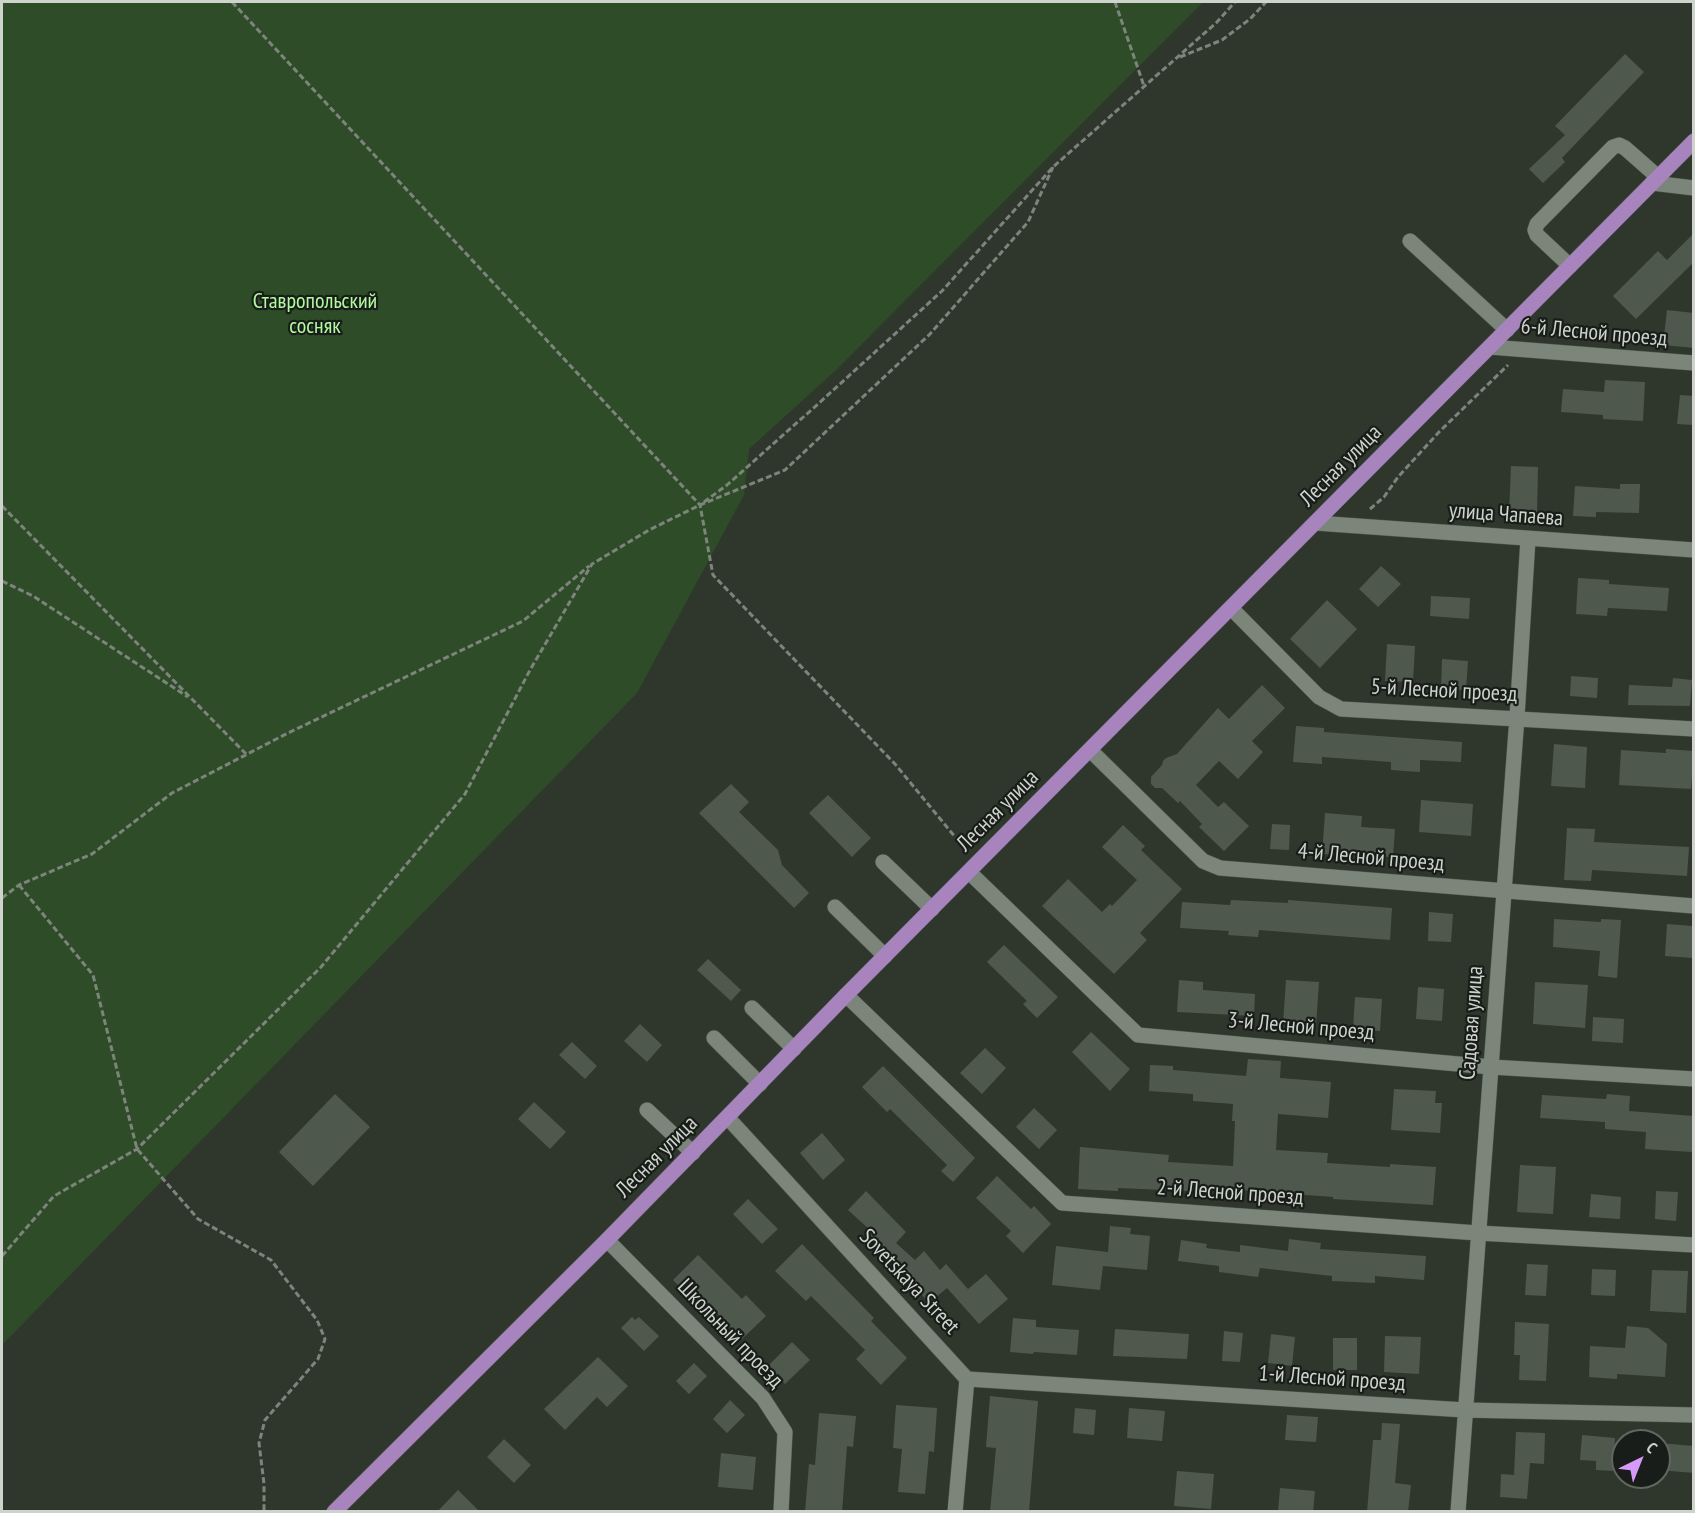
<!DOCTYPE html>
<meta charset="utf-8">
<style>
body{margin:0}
#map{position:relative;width:1695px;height:1513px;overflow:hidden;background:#2f372d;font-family:"PT Sans Narrow",sans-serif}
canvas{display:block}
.frame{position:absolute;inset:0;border:3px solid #ced3cc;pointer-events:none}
.north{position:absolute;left:1611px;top:1429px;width:60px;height:60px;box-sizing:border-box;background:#191d19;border:2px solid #616661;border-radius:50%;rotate:43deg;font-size:16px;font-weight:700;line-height:24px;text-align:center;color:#ced3cc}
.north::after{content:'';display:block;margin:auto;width:21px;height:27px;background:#d69bfa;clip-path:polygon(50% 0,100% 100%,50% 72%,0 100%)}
</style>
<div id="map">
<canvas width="1695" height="1513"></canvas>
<div class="frame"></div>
<div class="north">С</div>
</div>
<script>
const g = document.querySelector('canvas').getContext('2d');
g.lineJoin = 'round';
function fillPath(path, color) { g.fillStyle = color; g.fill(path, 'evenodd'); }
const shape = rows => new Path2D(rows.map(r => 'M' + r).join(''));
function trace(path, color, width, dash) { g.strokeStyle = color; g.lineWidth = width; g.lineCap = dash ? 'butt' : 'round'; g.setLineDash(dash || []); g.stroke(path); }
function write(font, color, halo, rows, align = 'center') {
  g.font = font + ' "PT Sans Narrow",sans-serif'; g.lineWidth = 4.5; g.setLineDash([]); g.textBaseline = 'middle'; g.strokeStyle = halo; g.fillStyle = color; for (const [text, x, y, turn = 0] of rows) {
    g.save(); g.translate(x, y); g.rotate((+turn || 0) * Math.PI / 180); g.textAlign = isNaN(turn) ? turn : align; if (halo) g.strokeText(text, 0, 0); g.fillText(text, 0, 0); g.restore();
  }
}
fillPath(shape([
 [2,2,1203,2,835,371,749,449,744,495,637,693,2,1345]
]), '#2e4c27');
fillPath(shape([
 [1625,54,1644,72,1562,158,1565,162,1543,183,1529,169,1565,135,1555,126],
 [1694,233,1694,262,1636,319,1613,296,1658,251,1667,260],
 [1667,310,1694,313,1694,348,1663,345],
 [1605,380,1645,382,1643,421,1603,419,1603,415,1561,412,1563,389,1604,392],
 [1680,395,1694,396,1694,425,1677,424],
 [1511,466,1538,467,1537,514,1509,513],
 [1620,484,1640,484,1639,513,1596,512,1596,517,1573,516,1575,486,1620,489],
 [1381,566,1401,584,1378,607,1359,589],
 [1578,578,1609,580,1609,584,1669,588,1667,611,1608,608,1607,616,1576,614],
 [1431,596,1470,598,1469,619,1430,616],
 [1327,600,1357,629,1320,668,1290,639],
 [1387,644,1415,646,1413,682,1385,681],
 [1442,659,1468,661,1466,690,1441,689],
 [1571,676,1598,678,1597,698,1570,696],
 [1673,678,1692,680,1690,706,1628,705,1629,685,1672,687],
 [1262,685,1285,708,1252,741,1263,752,1238,779,1219,761,1196,785,1218,807,1224,802,1249,826,1224,851,1199,827,1202,824,1180,801,1178,803,1162,788,1155,788,1151,784,1151,777,1162,765,1163,761,1166,758,1177,754,1218,708,1229,719],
 [1296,726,1324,728,1324,732,1462,742,1461,762,1420,760,1420,772,1391,770,1391,762,1322,757,1322,764,1293,762],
 [1554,744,1587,747,1585,788,1551,786],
 [1666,749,1694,751,1691,789,1619,785,1621,750,1666,753],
 [731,784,749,802,739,812,778,850,782,865,809,893,794,908,699,813],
 [828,795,871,838,852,857,809,813],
 [1421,800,1473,804,1471,836,1419,832],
 [1325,813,1362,816,1361,827,1395,829,1393,857,1322,854],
 [1272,824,1290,825,1289,850,1270,849],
 [1123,825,1145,846,1141,850,1182,889,1140,933,1147,940,1114,974,1042,906,1068,879,1102,912,1110,904,1112,906,1137,880,1102,847],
 [1567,828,1595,829,1594,842,1689,847,1687,876,1592,870,1591,881,1564,880],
 [1231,900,1288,903,1288,900,1392,908,1390,940,1259,930,1258,937,1228,935,1229,931,1180,928,1182,902,1230,905],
 [1429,912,1453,914,1451,942,1428,941],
 [1554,919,1601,922,1601,919,1621,920,1617,978,1598,976,1600,951,1553,947],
 [1667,924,1693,926,1692,958,1665,956],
 [1004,945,1058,997,1037,1018,1023,1004,1027,1001,987,962],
 [708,959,741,990,731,1001,697,970],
 [1179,980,1203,982,1203,990,1255,994,1254,1016,1177,1012],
 [1286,980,1319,982,1316,1026,1283,1024],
 [1535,982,1588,985,1585,1028,1533,1024],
 [1418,987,1444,989,1442,1021,1416,1019],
 [1355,997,1382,999,1380,1031,1353,1029],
 [1593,1017,1624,1019,1623,1043,1592,1041],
 [640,1024,662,1045,647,1062,624,1041],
 [1091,1032,1130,1069,1110,1091,1072,1052],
 [572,1042,597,1066,585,1079,559,1055],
 [985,1048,1006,1068,982,1094,960,1073],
 [1248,1059,1281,1061,1280,1078,1331,1082,1328,1118,1278,1114,1276,1150,1328,1153,1327,1163,1390,1167,1390,1164,1436,1167,1433,1205,1333,1199,1333,1197,1212,1188,1212,1192,1118,1188,1118,1191,1078,1189,1080,1147,1169,1155,1168,1162,1233,1166,1235,1121,1232,1121,1233,1104,1193,1101,1193,1094,1149,1091,1150,1065,1173,1066,1173,1070,1246,1076],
 [883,1066,975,1158,953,1182,941,1171,947,1165,890,1109,887,1112,862,1087],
 [1394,1089,1436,1091,1435,1103,1442,1103,1440,1133,1391,1130],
 [335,1094,370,1127,313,1186,279,1152],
 [1607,1094,1630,1096,1629,1111,1694,1116,1692,1152,1645,1149,1646,1132,1605,1129,1605,1122,1540,1118,1542,1095,1606,1099],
 [534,1102,566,1132,550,1149,518,1119],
 [1034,1108,1057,1130,1039,1149,1016,1127],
 [822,1133,845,1160,823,1180,800,1153],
 [1520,1165,1556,1167,1553,1214,1517,1212],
 [997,1176,1031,1209,1034,1206,1051,1224,1023,1253,1006,1236,1011,1231,976,1198],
 [866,1191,906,1232,896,1243,915,1260,924,1251,940,1270,946,1264,968,1289,986,1274,1008,1299,979,1324,947,1288,929,1303,868,1232,870,1230,848,1210],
 [1656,1191,1678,1192,1676,1221,1655,1219],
 [1591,1194,1621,1197,1620,1219,1589,1217],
 [748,1199,778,1229,762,1244,733,1214],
 [1110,1226,1131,1228,1130,1234,1150,1236,1147,1270,1103,1266,1100,1290,1052,1285,1056,1246,1108,1252],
 [1289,1239,1321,1243,1320,1249,1426,1256,1424,1280,1375,1276,1375,1283,1332,1281,1332,1276,1260,1268,1258,1277,1219,1272,1219,1266,1178,1261,1181,1240,1207,1244,1206,1248,1240,1252,1240,1245,1288,1251],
 [802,1244,874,1318,871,1321,907,1358,881,1385,856,1359,865,1350,811,1296,806,1301,775,1271],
 [698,1255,742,1299,746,1295,766,1316,742,1339,704,1300,699,1306,673,1280],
 [1527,1264,1548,1265,1546,1296,1525,1295],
 [1592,1269,1616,1270,1615,1296,1591,1295],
 [1652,1270,1688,1271,1686,1313,1650,1311],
 [632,1317,635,1320,639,1317,659,1336,644,1351,621,1328],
 [1013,1318,1036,1320,1036,1327,1079,1330,1077,1355,1034,1352,1033,1354,1010,1352],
 [1515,1322,1549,1324,1546,1381,1519,1380,1520,1355,1514,1355],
 [1627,1326,1648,1328,1667,1344,1665,1377,1617,1374,1617,1379,1589,1377,1590,1346,1625,1348],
 [1115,1329,1189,1334,1187,1359,1113,1356],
 [1224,1331,1243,1333,1240,1362,1222,1361],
 [1271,1334,1295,1337,1292,1366,1268,1363],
 [1385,1336,1421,1337,1419,1374,1384,1372],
 [1333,1338,1357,1338,1357,1370,1333,1370],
 [792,1342,810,1360,785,1384,768,1366],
 [598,1357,628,1386,607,1407,597,1397,565,1430,544,1409],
 [694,1363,707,1376,689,1394,676,1381],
 [990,1396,1038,1401,1029,1512,990,1512,996,1448,986,1447],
 [730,1400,745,1415,727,1433,713,1419],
 [896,1405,937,1408,934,1452,929,1451,925,1494,898,1492,902,1449,893,1448],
 [1075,1408,1096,1410,1094,1435,1073,1433],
 [1129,1408,1165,1411,1162,1441,1127,1438],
 [819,1413,856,1416,853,1447,847,1446,842,1512,805,1512,809,1464,815,1465],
 [1287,1415,1318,1417,1316,1442,1285,1440],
 [1382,1423,1400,1424,1395,1483,1411,1485,1408,1512,1367,1512,1373,1440,1381,1440],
 [1516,1432,1545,1433,1544,1464,1530,1463,1527,1499,1500,1497,1501,1474,1514,1475],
 [1582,1435,1615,1438,1613,1471,1596,1470,1596,1461,1580,1460],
 [504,1439,531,1465,514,1483,487,1457],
 [1659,1443,1694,1446,1694,1473,1659,1470],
 [721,1453,756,1457,753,1490,718,1487],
 [1177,1471,1214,1474,1211,1509,1174,1506],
 [1280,1488,1315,1491,1313,1512,1278,1512],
 [458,1490,480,1512,437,1512]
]), '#4f584d');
const minor = shape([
 [1652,183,1694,188],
 [1410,241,1507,330],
 [1570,266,1537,235,1535,230,1537,224,1613,147,1619,145,1625,148,1658,177],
 [1490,347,1694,363],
 [1316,523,1694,550],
 [1231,608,1319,697,1341,709,1694,729],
 [1090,750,1203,861,1220,868,1694,906],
 [883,862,932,909],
 [969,872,1138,1035,1491,1067,1694,1079],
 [835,907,885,956],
 [846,995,1062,1203,1478,1233,1694,1245],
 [752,1008,794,1049],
 [714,1038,760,1084],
 [647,1110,693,1153],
 [728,1118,967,1379,955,1512],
 [607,1240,763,1398,785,1432,781,1512],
 [967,1379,1465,1410,1694,1415],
 [1458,1512,1517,717,1528,539]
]);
const major = shape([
 [334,1512,607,1240,846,995,1694,141]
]);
trace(minor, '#4e544c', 16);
trace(major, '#4e544c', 16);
trace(shape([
 [232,2,700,505,713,575,895,764,965,849],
 [1115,2,1144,86],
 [1180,57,1222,40,1250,19,1266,2],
 [704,502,727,485,818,404,942,291,1053,167,1216,23,1235,2],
 [2,506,247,755],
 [1370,509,1384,497,1398,477,1439,432,1508,365],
 [2,581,33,596,188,697],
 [19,885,93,975,137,1149,198,1219,271,1260,317,1320,325,1339,318,1359,265,1420,259,1443,264,1484,264,1512],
 [2,898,19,885,92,854,172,793,288,733,523,621,589,566],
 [2,1256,54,1196,137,1149,321,967,465,794,530,670,592,564,649,530,700,505,785,470,930,334,1028,222,1053,167]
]), '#7d847b', 3, [6, 3]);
trace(minor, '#7c8579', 15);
trace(major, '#a884bf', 15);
write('22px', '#b1fb9f', '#191d19', [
 ["Ставропольский",315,302],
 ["сосняк",315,327]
]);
write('22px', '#ced3cc', '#191d19', [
 ["6-й Лесной проезд",1594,333,5],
 ["Лесная улица",1341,466,-45],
 ["улица Чапаева",1506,515,4],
 ["5-й Лесной проезд",1444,691,3],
 ["Лесная улица",998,811,-45],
 ["4-й Лесной проезд",1371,858,5],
 ["Садовая улица",1472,1023,-86],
 ["3-й Лесной проезд",1301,1027,5],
 ["Лесная улица",657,1157,-45],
 ["2-й Лесной проезд",1230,1193,4],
 ["Sovetskaya Street",909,1282,47],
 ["Школьный проезд",730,1334,46],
 ["1-й Лесной проезд",1332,1379,4]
]);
</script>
